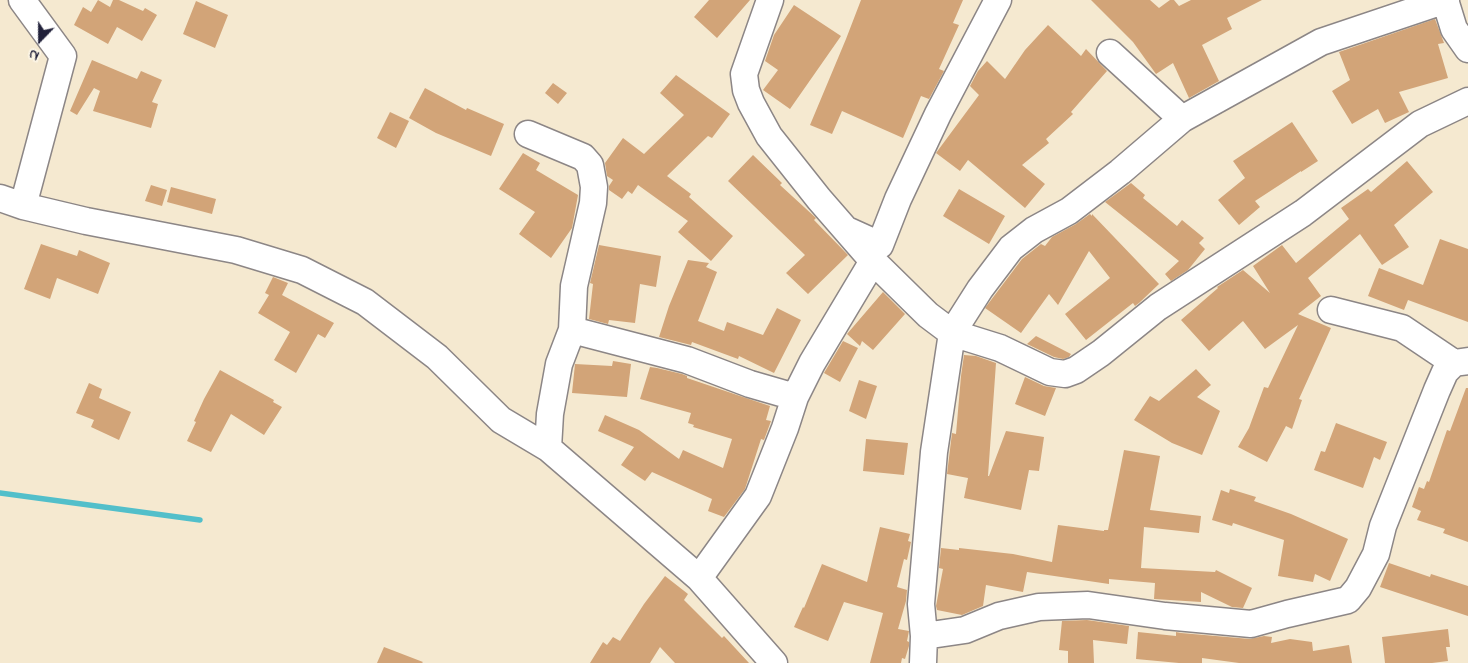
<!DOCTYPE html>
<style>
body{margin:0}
#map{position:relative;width:1468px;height:663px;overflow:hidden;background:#f5e9d0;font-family:"Indie Flower",sans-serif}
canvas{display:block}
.north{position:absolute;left:15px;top:15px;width:50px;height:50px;-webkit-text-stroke:4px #fcf5e5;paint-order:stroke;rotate:202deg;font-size:14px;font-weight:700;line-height:20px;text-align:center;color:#22223b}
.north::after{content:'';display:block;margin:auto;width:18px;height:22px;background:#22223b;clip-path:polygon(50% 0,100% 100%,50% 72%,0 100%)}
</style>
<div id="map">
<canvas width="1468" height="663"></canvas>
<div class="north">N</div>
</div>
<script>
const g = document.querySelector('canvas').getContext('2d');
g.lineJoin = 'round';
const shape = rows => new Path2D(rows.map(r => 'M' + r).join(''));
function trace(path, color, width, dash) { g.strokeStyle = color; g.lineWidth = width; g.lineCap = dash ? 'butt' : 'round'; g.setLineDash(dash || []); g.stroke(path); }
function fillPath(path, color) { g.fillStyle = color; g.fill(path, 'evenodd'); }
trace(shape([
 [0,493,200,520]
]), '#52bfca', 5.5);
fillPath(shape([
 [98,0,110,7,113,0,119,0,143,11,145,8,157,15,142,41,117,27,108,44,74,25,83,7,91,12],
 [709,0,750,0,717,38,694,17],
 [861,0,963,0,953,23,959,25,939,69,944,71,929,99,921,96,903,138,842,111,832,134,810,125,846,39],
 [1091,0,1150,0,1159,8,1170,0,1174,0,1179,6,1191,0,1262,0,1227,18,1232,29,1202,45,1219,81,1189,98,1173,63,1156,74,1133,42],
 [196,1,228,15,215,48,183,34],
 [794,5,841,36,790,109,763,90,778,70,765,61,774,35],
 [1435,19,1444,43,1438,44,1448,78,1399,92,1409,112,1385,123,1378,109,1352,124,1332,91,1350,80,1339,52],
 [1048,25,1081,56,1086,49,1107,71,1071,112,1073,114,1046,139,1049,143,1022,165,1045,184,1025,208,968,160,960,171,936,153,979,95,970,86,978,71,987,61,1005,79,1025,50],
 [92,60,137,79,141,71,162,80,152,102,158,104,151,128,93,111,100,91,94,88,77,115,70,111],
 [676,75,730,114,712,138,708,136,667,176,691,194,689,197,733,236,711,261,678,232,688,221,638,185,632,194,628,191,622,199,609,190,609,186,613,180,607,176,605,163,623,138,644,154,684,115,660,93],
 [553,83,567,93,558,104,545,93],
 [425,88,466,110,467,108,504,124,491,156,436,133,409,118],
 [390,112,409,121,396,148,377,138],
 [1292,122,1318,161,1301,172,1301,171,1255,201,1260,207,1239,225,1218,200,1245,178,1233,161],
 [523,153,540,163,536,170,578,195,572,228,551,258,519,234,535,212,499,189],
 [753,155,782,183,780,185,816,218,814,220,848,255,808,294,786,273,805,255,728,181],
 [1407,161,1433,192,1394,225,1409,247,1382,265,1360,234,1308,278,1321,296,1298,314,1331,328,1299,399,1302,400,1292,429,1286,426,1267,462,1238,447,1249,428,1264,387,1268,388,1298,325,1265,349,1243,321,1209,351,1181,320,1218,288,1217,287,1243,270,1270,293,1253,266,1282,245,1296,263,1349,219,1341,208,1368,189,1371,192],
 [1131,183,1145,195,1143,198,1177,226,1182,220,1204,238,1199,243,1205,249,1188,270,1171,281,1165,274,1179,261,1105,202],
 [151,185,167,190,162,206,145,201],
 [171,187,216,199,212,214,167,202],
 [959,189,1005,216,989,244,943,216],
 [1090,214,1092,216,1092,214,1159,284,1139,303,1135,306,1133,303,1086,340,1065,314,1110,278,1089,251,1058,305,1049,294,1021,333,985,308,1022,259,1041,244,1045,246,1052,237,1076,224],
 [1440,239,1468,249,1468,322,1408,300,1404,310,1368,296,1379,268,1423,285],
 [41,244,77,256,79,250,110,263,98,294,57,278,50,299,24,289],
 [599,245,661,256,656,287,640,284,635,323,609,320,608,324,589,319,593,284,590,283],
 [688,260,709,263,706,267,717,272,698,321,724,331,727,322,763,335,777,308,801,320,774,373,739,356,738,359,692,342,691,345,659,337,669,306],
 [273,277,288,283,282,295,334,323,325,338,318,334,296,373,274,360,290,332,258,313,269,295,265,293],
 [883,292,905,314,873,350,862,341,860,346,847,334],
 [1036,336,1071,354,1069,357,1063,359,1054,357,1027,344],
 [843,341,858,348,840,382,824,373],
 [964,355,976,356,996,363,988,476,989,476,1006,431,1044,437,1039,471,1029,470,1021,510,964,498,968,478,947,474,952,433,956,434,961,376],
 [613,361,631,364,627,397,572,393,575,364,612,366],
 [650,367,657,368,682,374,687,376,687,378,746,398,770,406,766,420,771,421,764,440,761,439,745,489,724,517,708,511,712,499,652,472,645,481,621,465,634,447,598,431,605,415,639,430,679,459,683,450,723,468,732,439,693,427,694,425,688,423,691,413,640,399],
 [1196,369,1211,385,1197,397,1220,411,1202,455,1172,443,1134,420,1150,396,1159,401],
 [220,370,274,400,273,402,282,407,264,435,231,414,211,452,187,441,196,422,194,421,204,399],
 [1025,377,1044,386,1056,388,1045,416,1015,404],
 [859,380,877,386,866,419,849,411],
 [89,383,102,389,99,398,131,412,119,440,91,427,94,420,76,413],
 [1466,388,1468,388,1468,542,1443,533,1445,529,1417,520,1421,511,1412,507,1419,487,1424,489,1427,481,1429,482,1447,430,1450,431],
 [1336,423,1387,442,1380,460,1374,457,1363,488,1314,470,1321,451,1325,452],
 [866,439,908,443,904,475,863,471],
 [1124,450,1160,456,1150,510,1201,516,1199,533,1144,527,1141,568,1215,572,1216,570,1252,588,1243,608,1232,607,1201,592,1201,602,1154,599,1155,583,1109,579,1109,584,1027,572,1023,592,986,585,983,606,962,615,937,610,936,606,943,569,939,568,941,548,959,550,959,548,1013,554,1052,562,1058,525,1104,531,1104,530,1108,530],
 [1230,489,1256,497,1254,501,1291,514,1348,539,1330,581,1315,574,1313,582,1278,576,1284,540,1233,523,1232,526,1212,520,1221,490,1229,493],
 [880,527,910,534,908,541,911,542,907,560,904,559,897,587,907,590,906,601,898,629,909,631,907,641,909,642,909,646,905,659,902,658,901,663,870,663,883,613,844,602,828,641,794,627,803,607,804,608,822,564,867,582],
 [1389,563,1430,577,1431,574,1468,586,1468,616,1380,587],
 [665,576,688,594,684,600,722,638,724,636,749,663,675,663,660,647,650,663,590,663,603,642,607,645,613,637,620,641,644,604],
 [1087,620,1129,626,1127,644,1093,640,1094,663,1068,663,1068,651,1059,650,1062,621],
 [1448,629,1450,647,1446,647,1448,661,1432,663,1385,663,1382,637],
 [1138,632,1176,636,1176,632,1181,633,1250,639,1264,636,1272,637,1271,643,1290,639,1312,642,1313,651,1349,645,1352,663,1239,663,1202,658,1202,663,1179,663,1136,659],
 [384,647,423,662,422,663,377,663]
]), '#d2a478');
const minor = shape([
 [22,0,63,56,23,206],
 [770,0,744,74,746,90,751,103,769,136,819,199,873,261,928,315,952,333,1000,348,1050,372,1065,374,1076,370,1101,353,1158,307,1303,213,1420,124,1468,101],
 [1445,0,1454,29,1468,49],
 [1110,53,1182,119],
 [528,134,583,157,590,165,594,187,593,203,574,286,572,330,559,364,550,414,548,448],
 [0,198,23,206,86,221,236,250,302,270,365,302,437,357,501,420,548,448,699,578,774,663],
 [849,231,880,245,898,199,938,114,998,0],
 [1331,310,1402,328,1454,363],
 [572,330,687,360,750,384,795,397],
 [699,578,758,496,785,428,795,397,812,363,873,261],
 [924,636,965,630,999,616,1039,607,1088,605,1165,616,1251,624,1287,614,1348,600,1358,588,1376,554,1383,526,1437,390,1445,372,1454,363,1468,361],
 [923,663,924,636,921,604,934,452,952,333,980,289,1011,248,1034,230,1069,211,1120,172,1182,119,1321,42,1446,0]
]);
trace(minor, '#8c8686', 29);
trace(minor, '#fff', 26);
</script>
